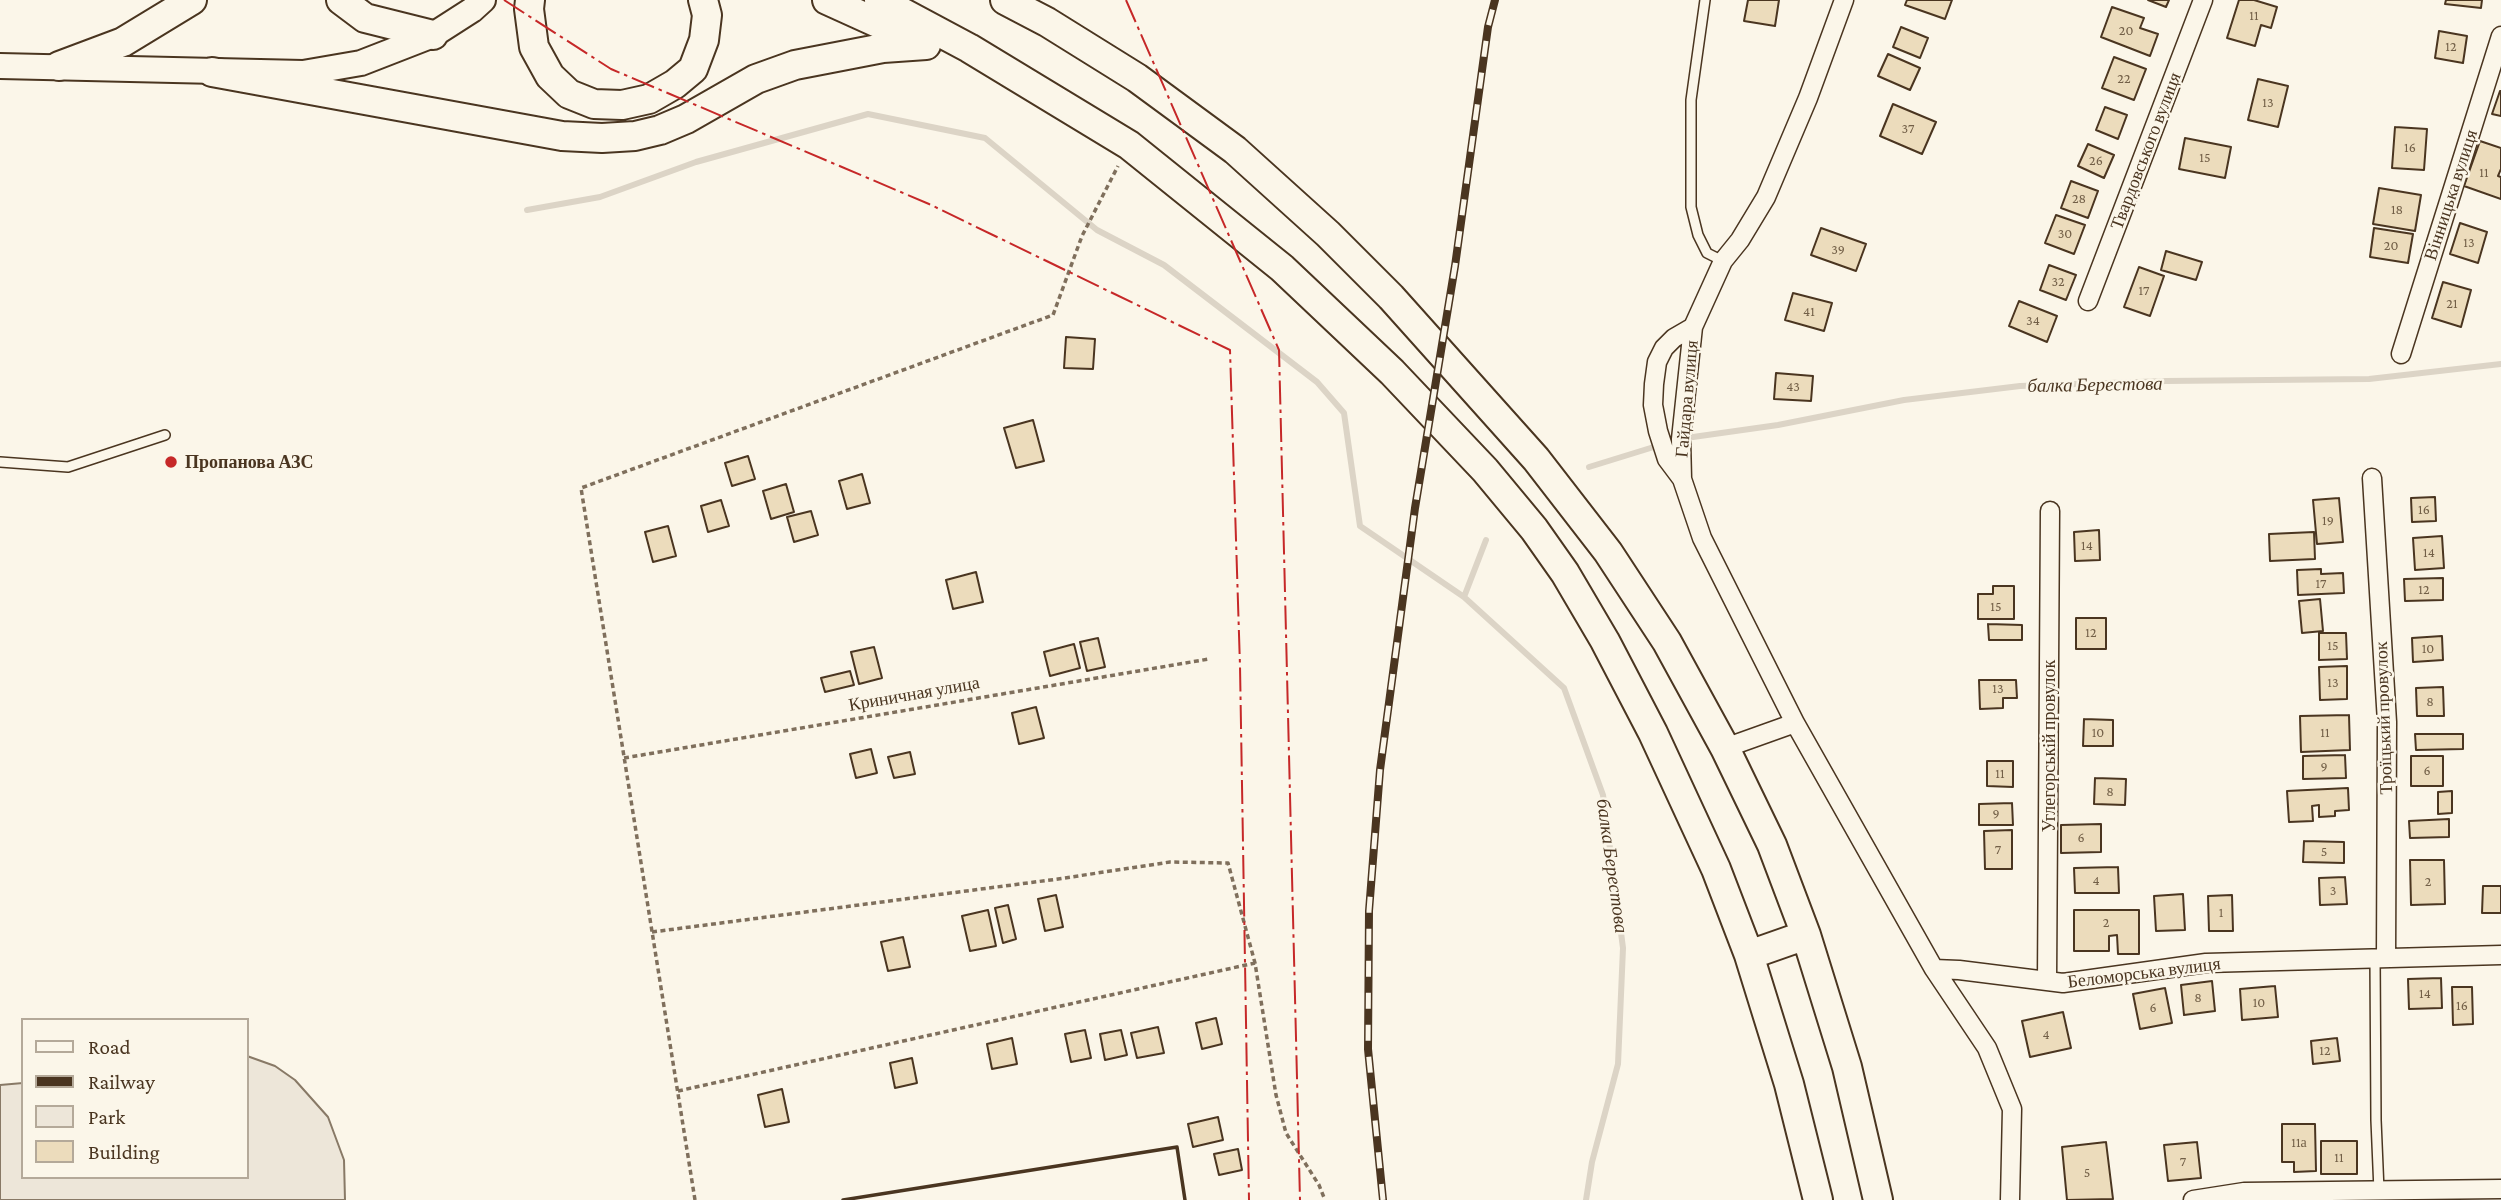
<!DOCTYPE html>
<meta charset="utf-8">
<style>
body{margin:0}
#map{position:relative;width:2501px;height:1200px;overflow:hidden;background:#fbf6e9;font-family:"Crimson Pro",serif}
canvas{display:block}
.legend{position:absolute;left:21px;top:1018px;width:228px;height:161px;box-sizing:border-box;background:#fbf6e9;border:2px solid #b4a999;margin:0;padding:9px 12px;list-style:none;font-size:21px;color:#4a3520}
.legend li{display:flex;align-items:center;gap:14px;height:35px}
.legend b{width:35px;border:2px solid #b4a999}
</style>
<div id="map">
<canvas width="2501" height="1200"></canvas>
<ul class="legend">
<li><b style="height:9px;background:#fbf6e9"></b>Road</li>
<li><b style="height:9px;background:#4a3520"></b>Railway</li>
<li><b style="height:19px;background:#ede6d9"></b>Park</li>
<li><b style="height:19px;background:#ecdcbc"></b>Building</li>
</ul>
</div>
<script>
const g = document.querySelector('canvas').getContext('2d');
g.lineJoin = 'round';
function fillPath(path, color) { g.fillStyle = color; g.fill(path, 'evenodd'); }
const shape = rows => new Path2D(rows.map(r => 'M' + r).join(''));
function trace(path, color, width, dash) { g.strokeStyle = color; g.lineWidth = width; g.lineCap = dash ? 'butt' : 'round'; g.setLineDash(dash || []); g.stroke(path); }
function write(font, color, halo, rows, align = 'center') {
  g.font = font + ' "Crimson Pro",serif'; g.lineWidth = 5; g.setLineDash([]); g.textBaseline = 'middle'; g.strokeStyle = halo; g.fillStyle = color; for (const [text, x, y, turn = 0] of rows) {
    g.save(); g.translate(x, y); g.rotate((+turn || 0) * Math.PI / 180); g.textAlign = isNaN(turn) ? turn : align; if (halo) g.strokeText(text, 0, 0); g.fillText(text, 0, 0); g.restore();
  }
}
const green = shape([
 [247,1056,275,1066,295,1080,328,1117,344,1160,345,1200,0,1200,0,1085,23,1083,23,1177,247,1177,247,1056]
]);
fillPath(green, '#ede6d9');
trace(green, '#887966', 2);
trace(shape([
 [527,210,600,197,696,162,868,114,985,138,1097,230,1164,265,1317,382,1344,413,1360,526,1464,597,1564,688,1603,795,1623,948,1618,1064,1592,1162,1586,1200],
 [1693,437,1778,425,1904,400,2020,386,2166,381,2369,379,2501,364],
 [1589,467,1657,446],
 [1464,597,1486,540]
]), '#dcd4c6', 6);
const building = shape([
 [1748,0,1779,0,1775,26,1744,21,1748,0],
 [1907,0,1952,0,1945,19,1905,5,1907,0],
 [2148,0,2169,0,2166,7,2148,0],
 [2239,0,2254,0,2277,7,2271,28,2261,25,2255,46,2227,38,2239,0],
 [2446,0,2482,0,2481,8,2445,4,2446,0],
 [2112,7,2144,18,2140,28,2158,34,2150,56,2101,37,2112,7],
 [1901,27,1928,38,1920,58,1893,47,1901,27],
 [2439,31,2467,36,2463,63,2435,58,2439,31],
 [1888,54,1920,68,1910,90,1878,76,1888,54],
 [2114,57,2146,69,2134,100,2102,88,2114,57],
 [2258,79,2288,86,2278,127,2248,120,2258,79],
 [2500,91,2501,91,2501,116,2492,114,2500,91],
 [1893,104,1936,122,1922,154,1880,136,1893,104],
 [2105,107,2127,115,2118,139,2096,130,2105,107],
 [2395,127,2427,129,2424,170,2392,168,2395,127],
 [2185,138,2231,147,2225,178,2179,169,2185,138],
 [2480,141,2501,148,2501,169,2498,176,2501,177,2501,199,2464,186,2480,141],
 [2088,144,2114,155,2104,178,2078,166,2088,144],
 [2071,181,2098,191,2088,218,2061,208,2071,181],
 [2379,188,2421,195,2415,231,2373,224,2379,188],
 [2056,215,2085,225,2074,254,2045,243,2056,215],
 [2460,223,2487,232,2478,263,2450,254,2460,223],
 [1821,228,1866,244,1856,271,1811,255,1821,228],
 [2374,228,2413,234,2408,263,2370,257,2374,228],
 [2166,251,2202,262,2196,280,2161,270,2166,251],
 [2049,265,2076,275,2066,300,2040,290,2049,265],
 [2139,267,2164,276,2150,316,2124,307,2139,267],
 [2443,282,2471,290,2461,327,2432,318,2443,282],
 [1793,293,1832,303,1824,331,1785,320,1793,293],
 [2019,301,2057,316,2047,342,2009,326,2019,301],
 [1066,337,1095,339,1093,369,1064,368,1066,337],
 [1776,373,1813,376,1811,401,1774,399,1776,373],
 [1033,420,1044,461,1016,468,1004,428,1033,420],
 [748,456,755,479,732,486,725,463,748,456],
 [862,474,870,503,847,509,839,481,862,474],
 [786,484,794,512,771,519,763,491,786,484],
 [2435,497,2436,521,2412,522,2411,498,2435,497],
 [2339,498,2343,542,2317,544,2313,500,2339,498],
 [721,500,729,526,708,532,701,506,721,500],
 [811,511,818,535,794,542,787,517,811,511],
 [668,526,676,556,653,562,645,532,668,526],
 [2099,530,2100,560,2075,561,2074,532,2099,530],
 [2314,532,2315,559,2270,561,2269,534,2314,532],
 [2442,536,2444,568,2415,570,2413,538,2442,536],
 [2321,569,2321,574,2343,573,2344,593,2298,595,2297,570,2321,569],
 [976,572,983,602,953,609,946,580,976,572],
 [2443,578,2443,600,2405,601,2404,579,2443,578],
 [1993,586,2014,586,2014,619,1978,619,1978,594,1993,594,1993,586],
 [2320,599,2323,631,2302,633,2299,601,2320,599],
 [2076,618,2106,618,2106,649,2076,649,2076,618],
 [1988,624,2022,625,2022,640,1989,640,1988,624],
 [2319,633,2346,633,2347,659,2319,660,2319,633],
 [2442,636,2443,660,2413,662,2412,638,2442,636],
 [1098,638,1105,667,1087,671,1080,642,1098,638],
 [1074,644,1080,668,1050,676,1044,652,1074,644],
 [874,647,882,678,859,684,851,652,874,647],
 [2347,666,2347,699,2320,700,2319,667,2347,666],
 [850,671,854,685,825,692,821,678,850,671],
 [1979,680,2016,680,2017,698,2003,698,2003,708,1980,709,1979,680],
 [2443,687,2444,716,2417,716,2416,688,2443,687],
 [1036,707,1044,738,1019,744,1012,713,1036,707],
 [2349,715,2350,750,2301,752,2300,716,2349,715],
 [2084,719,2113,720,2113,746,2083,746,2084,719],
 [2415,734,2463,734,2463,749,2416,750,2415,734],
 [871,749,877,773,856,778,850,754,871,749],
 [910,752,915,774,894,778,888,757,910,752],
 [2345,755,2346,778,2303,779,2303,756,2345,755],
 [2411,756,2443,756,2443,786,2411,786,2411,756],
 [1987,761,2013,761,2013,787,1987,786,1987,761],
 [2095,778,2126,779,2125,805,2094,804,2095,778],
 [2348,788,2349,810,2335,811,2335,816,2319,817,2319,805,2312,806,2313,821,2289,822,2287,791,2348,788],
 [2452,791,2452,813,2438,814,2438,792,2452,791],
 [2012,803,2013,825,1979,825,1979,804,2012,803],
 [2449,819,2449,837,2410,838,2409,821,2449,819],
 [2101,824,2101,852,2061,853,2061,825,2101,824],
 [2012,830,2012,869,1985,869,1984,831,2012,830],
 [2304,841,2344,842,2344,863,2303,862,2304,841],
 [2410,860,2444,860,2445,904,2411,905,2410,860],
 [2118,867,2119,893,2075,893,2074,868,2118,867],
 [2345,877,2347,904,2320,905,2319,878,2345,877],
 [2483,886,2501,886,2501,913,2482,913,2483,886],
 [2183,894,2185,930,2156,931,2154,896,2183,894],
 [1056,895,1063,927,1045,931,1038,899,1056,895],
 [2232,895,2233,931,2209,931,2208,896,2232,895],
 [1008,905,1016,939,1003,943,995,908,1008,905],
 [988,910,996,946,970,951,962,916,988,910],
 [2074,910,2139,910,2139,954,2118,954,2117,935,2109,936,2109,951,2074,951,2074,910],
 [903,937,910,967,888,971,881,942,903,937],
 [2441,978,2442,1008,2409,1009,2408,979,2441,978],
 [2212,981,2215,1011,2184,1015,2181,985,2212,981],
 [2275,986,2278,1017,2242,1020,2240,989,2275,986],
 [2452,987,2472,987,2473,1024,2453,1025,2452,987],
 [2165,988,2172,1023,2140,1029,2133,994,2165,988],
 [2063,1012,2071,1048,2030,1057,2022,1021,2063,1012],
 [1216,1018,1222,1044,1202,1049,1196,1023,1216,1018],
 [1158,1027,1164,1053,1137,1058,1131,1033,1158,1027],
 [1085,1030,1091,1058,1071,1062,1065,1034,1085,1030],
 [1121,1030,1127,1055,1105,1060,1100,1034,1121,1030],
 [1012,1038,1017,1064,992,1069,987,1044,1012,1038],
 [2337,1038,2340,1061,2313,1064,2311,1041,2337,1038],
 [912,1058,917,1083,895,1088,890,1063,912,1058],
 [782,1089,789,1122,765,1127,758,1095,782,1089],
 [1218,1117,1223,1140,1193,1147,1188,1124,1218,1117],
 [2282,1124,2315,1124,2316,1171,2294,1172,2294,1162,2282,1162,2282,1124],
 [2321,1141,2357,1141,2357,1174,2321,1174,2321,1141],
 [2106,1142,2113,1199,2067,1200,2062,1147,2106,1142],
 [2197,1142,2201,1178,2168,1181,2164,1145,2197,1142],
 [1238,1149,1242,1170,1219,1175,1214,1154,1238,1149]
]);
fillPath(building, '#ecdcbc');
trace(building, '#4a3520', 2);
const lane = shape([
 [1705,0,1691,100,1691,207,1698,235,1707,253,1723,261],
 [0,462,68,467,165,435],
 [2375,958,2376,1120,2379,1191]
]);
const street = shape([
 [2088,301,2203,0],
 [2401,354,2501,36],
 [2372,478,2387,722,2386,958],
 [1682,479,1667,459,1658,431,1653,405,1654,384,1657,362,1664,348,1674,338,1693,327],
 [1795,723,1702,538,1682,479,1681,439,1693,327,1723,261,1740,240,1766,197,1808,98,1844,0],
 [1725,748,1795,723,1934,969,1959,970,2063,983,2206,963,2501,955],
 [1934,969,1987,1048,2012,1109,2010,1200],
 [2047,981,2050,511],
 [2193,1200,2244,1192,2501,1189]
]);
const secondary = shape([
 [0,66,303,73,361,63,433,35,472,10,483,0]
]);
const primary = shape([
 [341,0,365,18,433,35],
 [530,0,529,9,534,47,550,76,569,94,594,104,622,105,649,99,675,84,693,69,704,40,707,15,703,0],
 [827,0,924,44],
 [879,0,969,48,1129,145,1282,268,1392,372,1485,470,1534,529,1565,573,1605,641,1653,733,1716,869,1749,955,1789,1084,1818,1200],
 [1005,0,1047,22,1137,78,1235,150,1328,234,1391,297,1536,459,1608,552,1667,642,1725,748,1772,845,1806,935,1847,1067,1878,1200],
 [59,66,123,42,192,0],
 [212,72,562,136,602,138,635,136,660,130,686,119,756,79,795,65,883,48,926,45],
 [1749,955,1806,935]
]);
trace(lane, '#4a3520', 12);
trace(street, '#4a3520', 21);
trace(secondary, '#4a3520', 28);
trace(primary, '#4a3520', 32);
trace(shape([
 [624,758,1209,659],
 [652,932,1058,879,1170,862,1228,863,1255,963,1276,1095,1286,1133,1319,1185,1325,1200],
 [678,1091,1255,963],
 [695,1200,581,488,1053,315,1082,236,1118,166]
]), '#7f6f5c', 3.5, [5, 3.5]);
trace(lane, '#fbf6e9', 9);
trace(street, '#fbf6e9', 18);
trace(secondary, '#fbf6e9', 24);
trace(primary, '#fbf6e9', 28);
const rail = shape([
 [1383,1200,1368,1049,1369,911,1380,770,1415,508,1455,266,1488,27,1495,0]
]);
trace(rail, '#4a3520', 8);
trace(rail, '#fbf6e9', 5, [16]);
trace(shape([
 [843,1200,1177,1147,1185,1200]
]), '#4a3520', 3.5);
trace(shape([
 [504,0,611,69,929,204,1230,350,1240,666,1249,1200],
 [1126,0,1279,350,1300,1200]
]), '#c62828', 2, [24, 5, 3.5, 5]);
for (const [x, y, r, color] of [
 [171,462,7,"#c62828"]
]) { const dot = new Path2D(); dot.arc(x, y, r, 0, 2 * Math.PI); g.fillStyle = color; g.fill(dot); trace(dot, '#fbf6e9', 2.5); }
write('14px', '#725f47', null, [
 ["11",2254,16],
 ["20",2126,31],
 ["12",2451,47],
 ["22",2124,79],
 ["13",2268,103],
 ["37",1908,129],
 ["16",2410,148],
 ["15",2205,158],
 ["26",2096,161],
 ["11",2484,173],
 ["28",2079,199],
 ["18",2397,210],
 ["30",2065,234],
 ["13",2469,243],
 ["20",2391,246],
 ["39",1838,250],
 ["32",2058,282],
 ["17",2144,291],
 ["21",2452,304],
 ["41",1809,312],
 ["34",2033,321],
 ["43",1793,387],
 ["16",2424,510],
 ["19",2328,521],
 ["14",2087,546],
 ["14",2429,553],
 ["17",2321,584],
 ["12",2424,590],
 ["15",1996,607],
 ["12",2091,633],
 ["15",2333,646],
 ["10",2428,649],
 ["13",2333,683],
 ["13",1998,689],
 ["8",2430,702],
 ["10",2098,733],
 ["11",2325,733],
 ["9",2324,767],
 ["6",2427,771],
 ["11",2000,774],
 ["8",2110,792],
 ["9",1996,814],
 ["6",2081,838],
 ["7",1998,850],
 ["5",2324,852],
 ["4",2096,881],
 ["2",2428,882],
 ["3",2333,891],
 ["1",2221,913],
 ["2",2106,923],
 ["14",2425,994],
 ["8",2198,998],
 ["10",2259,1003],
 ["16",2462,1006],
 ["6",2153,1008],
 ["4",2046,1035],
 ["12",2325,1051],
 ["11а",2299,1143],
 ["11",2339,1158],
 ["7",2183,1162],
 ["5",2087,1173]
]);
write('18px', '#4a3520', '#fbf6e9', [
 ["Твардовського вулиця",2146,151,-69],
 ["Вінницька вулиця",2451,195,-72],
 ["Гайдара вулиця",1687,399,-85],
 ["Криничная улица",914,694,-10],
 ["Троїцький провулок",2384,718,-92],
 ["Углегорськiй провулок",2049,746,-90],
 ["Беломорська вулиця",2144,973,-7]
]);
write('bold 18px', '#4a3520', '#fbf6e9', [
 ["Пропанова АЗС",185,462]
], 'left');
write('italic 19px', '#4a3520', '#fbf6e9', [
 ["балка Берестова",2095,385,-1],
 ["балка Берестова",1612,866,82]
]);
</script>
